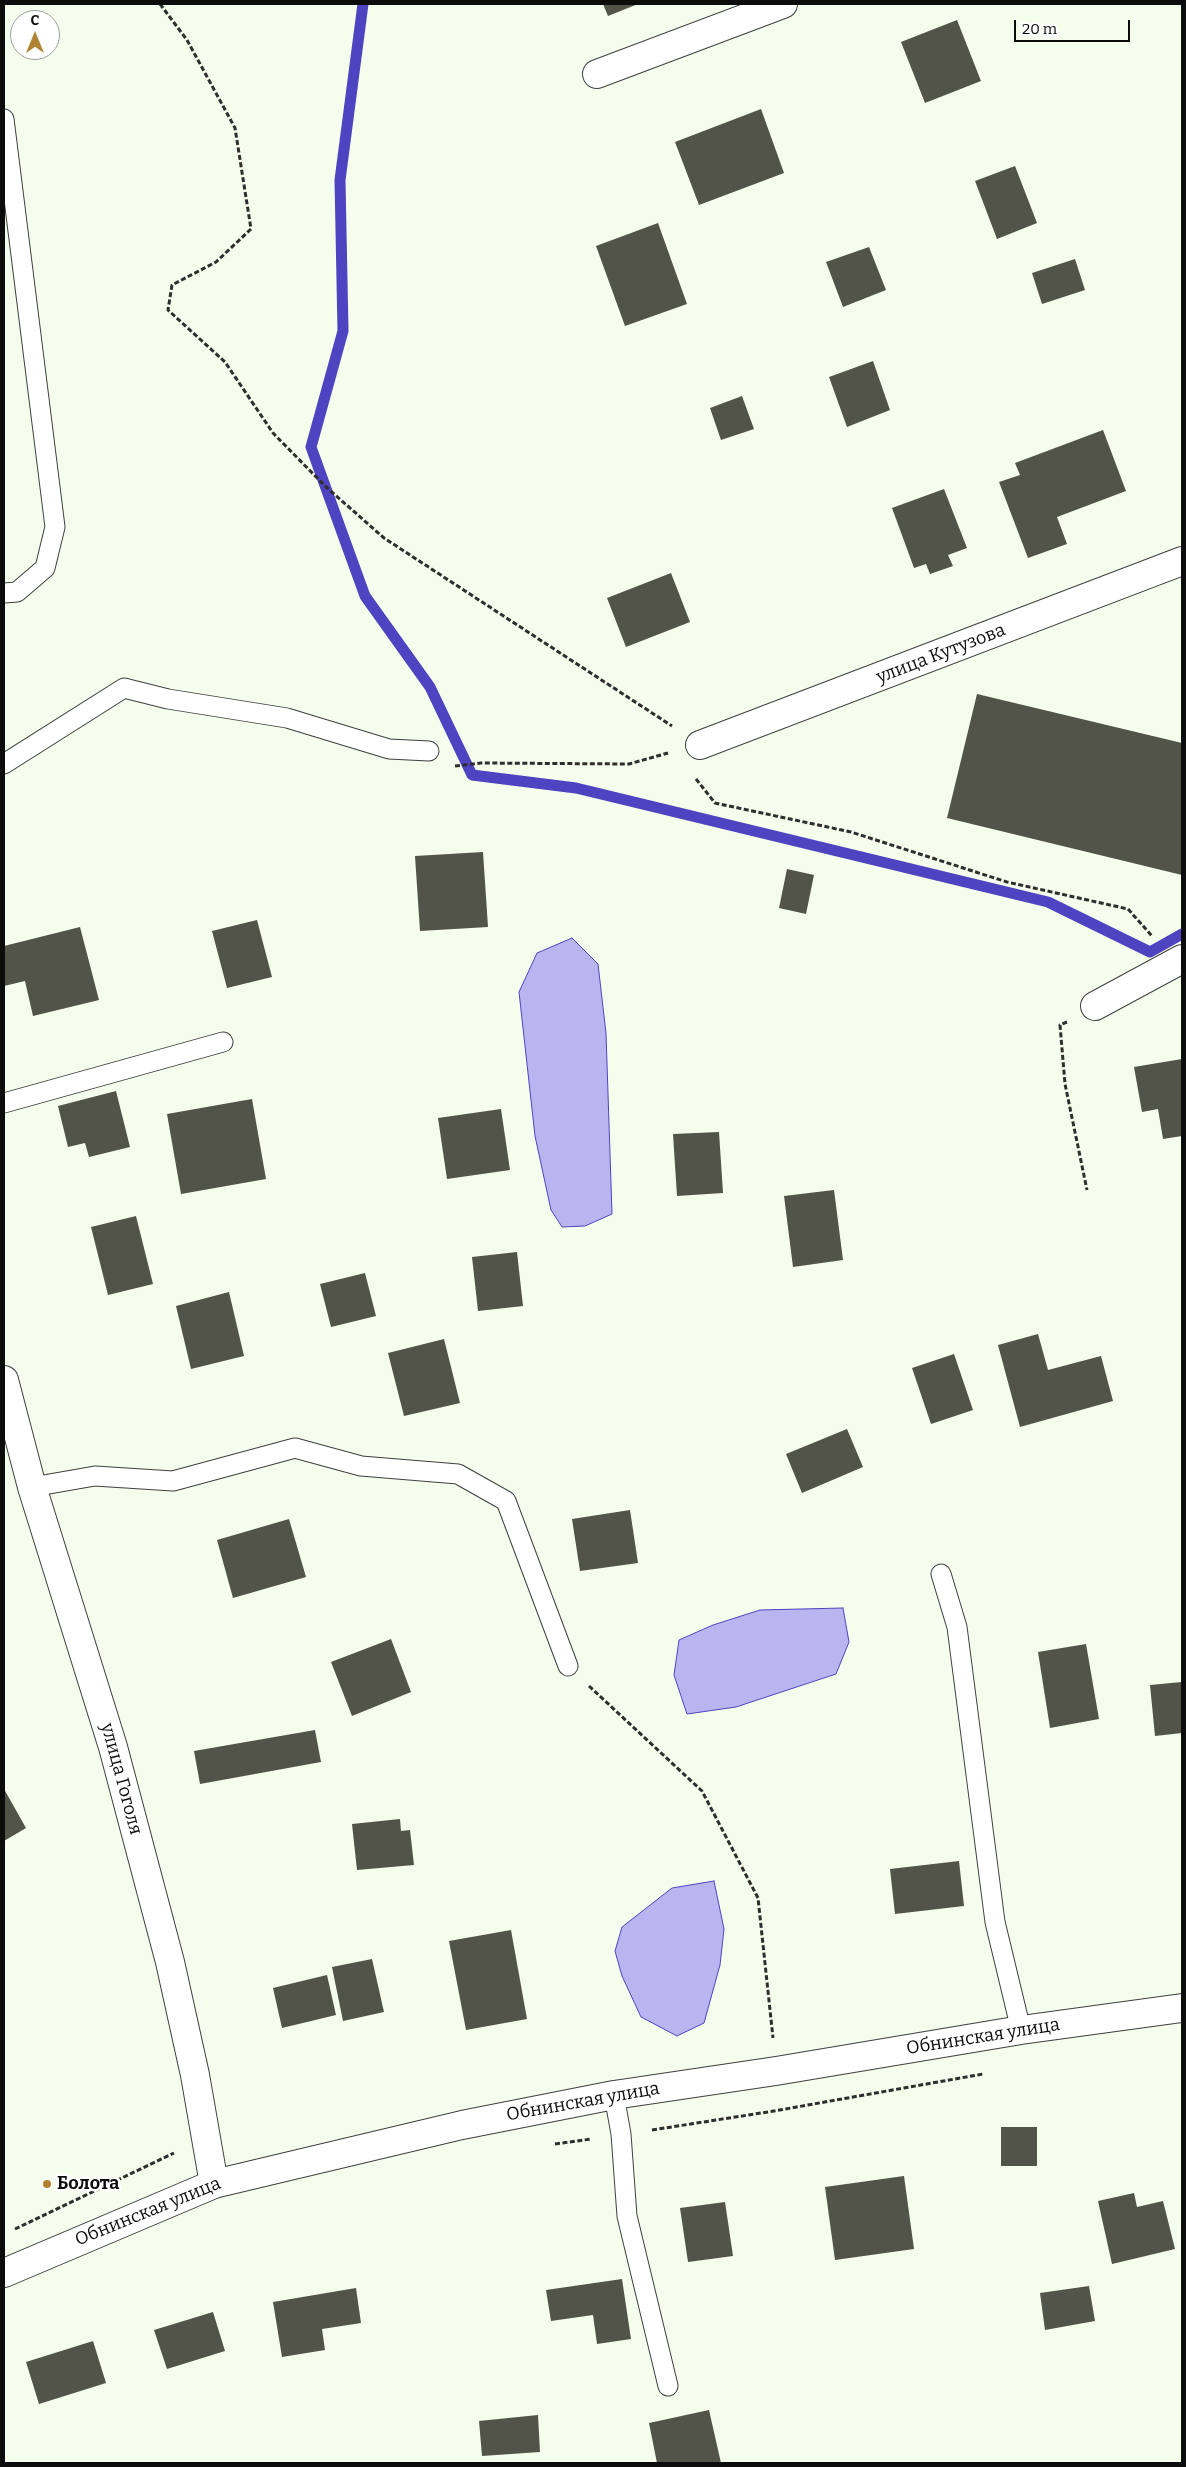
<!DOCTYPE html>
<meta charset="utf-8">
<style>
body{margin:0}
#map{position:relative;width:1186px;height:2467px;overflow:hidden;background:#f5fdec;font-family:Bitter,serif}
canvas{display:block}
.frame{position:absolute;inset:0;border:5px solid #0c0c0c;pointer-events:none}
.north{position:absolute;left:10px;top:10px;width:50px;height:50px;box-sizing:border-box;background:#fff;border:1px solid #9e9e9e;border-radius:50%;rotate:0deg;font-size:14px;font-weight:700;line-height:20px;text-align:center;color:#0c0c0c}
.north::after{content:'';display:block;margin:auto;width:18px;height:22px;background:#af8231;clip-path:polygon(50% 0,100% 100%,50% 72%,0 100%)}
.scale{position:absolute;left:1014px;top:20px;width:116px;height:22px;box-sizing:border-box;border:2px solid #0c0c0c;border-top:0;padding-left:6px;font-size:15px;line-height:18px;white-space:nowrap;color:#0c0c0c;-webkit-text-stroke:4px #fff;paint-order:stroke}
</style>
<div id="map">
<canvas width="1186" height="2467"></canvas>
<div class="frame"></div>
<div class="north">С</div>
<div class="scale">20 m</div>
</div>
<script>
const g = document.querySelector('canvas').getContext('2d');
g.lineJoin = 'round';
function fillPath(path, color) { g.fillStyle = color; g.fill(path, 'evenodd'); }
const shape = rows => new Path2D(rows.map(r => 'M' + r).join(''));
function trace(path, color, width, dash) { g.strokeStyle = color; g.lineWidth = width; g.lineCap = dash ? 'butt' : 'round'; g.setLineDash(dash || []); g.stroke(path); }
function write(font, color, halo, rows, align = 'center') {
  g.font = font + ' Bitter,serif'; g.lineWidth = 5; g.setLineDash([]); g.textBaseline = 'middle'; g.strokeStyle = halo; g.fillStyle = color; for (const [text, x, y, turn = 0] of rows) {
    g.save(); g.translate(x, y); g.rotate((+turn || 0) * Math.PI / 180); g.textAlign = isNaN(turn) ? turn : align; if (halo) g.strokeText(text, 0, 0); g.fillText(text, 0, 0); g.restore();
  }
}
const water = shape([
 [572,938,598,964,606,1033,612,1214,585,1226,562,1227,551,1210,535,1136,519,992,537,953,572,938],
 [843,1608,849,1642,836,1674,736,1707,687,1714,674,1675,679,1640,713,1625,760,1610,843,1608],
 [714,1881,724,1929,720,1965,704,2023,677,2036,641,2017,622,1976,615,1951,622,1927,672,1888,714,1881]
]);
fillPath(water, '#b9b5f0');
trace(water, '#4e43c0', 1);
trace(shape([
 [363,4,340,180,343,331,311,447,365,596,430,687,472,775,576,788,1048,902,1150,952,1182,934]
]), '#4e43c0', 11);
fillPath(shape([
 [603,4,638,4,608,16],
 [957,20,981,81,925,103,901,42],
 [761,109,784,173,699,205,675,142],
 [1015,166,1037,223,997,239,975,181],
 [658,223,687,304,625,326,596,246],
 [869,247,886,290,843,307,826,262],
 [1075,259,1085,290,1042,304,1032,273],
 [873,361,890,410,847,427,829,377],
 [742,396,754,429,721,440,710,408],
 [1103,430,1126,491,1057,517,1067,544,1028,558,999,482,1020,475,1015,463],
 [944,489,967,548,948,555,953,566,930,574,926,564,914,568,892,508],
 [671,573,690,622,626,647,607,598],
 [977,694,1182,743,1182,875,947,818],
 [483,852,488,927,420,931,415,856],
 [787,869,814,875,806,914,779,908],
 [257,920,272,977,227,988,212,931],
 [80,927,99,1000,33,1016,25,981,4,986,4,946],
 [1182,1059,1182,1136,1163,1139,1158,1109,1142,1112,1134,1067],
 [116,1091,130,1147,89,1157,85,1143,68,1147,58,1106],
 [252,1099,266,1179,181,1194,167,1114],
 [501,1109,510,1170,447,1179,438,1118],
 [719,1132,723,1193,677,1196,673,1134],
 [834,1190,843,1260,793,1267,784,1196],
 [136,1216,153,1284,108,1295,91,1227],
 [517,1252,523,1306,478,1311,472,1257],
 [365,1273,376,1316,331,1327,320,1284],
 [229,1292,244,1356,191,1369,176,1306],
 [1038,1334,1048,1370,1101,1356,1113,1401,1020,1427,998,1345],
 [444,1339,460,1403,404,1416,388,1353],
 [954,1354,973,1410,931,1424,912,1368],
 [847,1429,863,1467,802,1493,786,1454],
 [630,1510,638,1563,580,1571,572,1519],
 [289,1519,306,1577,233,1598,217,1540],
 [391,1639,411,1692,352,1716,331,1662],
 [1086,1644,1099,1719,1050,1728,1038,1652],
 [1182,1682,1182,1733,1155,1736,1150,1685],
 [315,1730,321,1762,200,1784,194,1751],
 [4,1789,26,1828,4,1841],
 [400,1819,401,1831,410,1830,414,1865,357,1870,352,1824],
 [959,1861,964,1906,895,1914,890,1869],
 [511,1930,527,2019,466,2030,449,1941],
 [372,1959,384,2012,343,2021,332,1967],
 [327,1975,336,2015,282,2028,273,1988],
 [1001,2127,1037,2127,1037,2166,1001,2166],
 [904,2176,914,2249,835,2260,825,2187],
 [1134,2193,1137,2207,1163,2201,1175,2249,1112,2264,1098,2201],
 [725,2202,733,2256,688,2262,680,2208],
 [622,2279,631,2339,597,2344,593,2315,551,2321,546,2290],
 [1089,2286,1095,2321,1045,2330,1040,2293],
 [356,2288,361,2323,322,2329,325,2350,282,2357,273,2302],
 [213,2312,225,2351,167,2369,154,2330],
 [93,2341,106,2383,39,2404,26,2362],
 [709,2410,721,2463,657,2463,649,2423],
 [538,2415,540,2452,482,2456,479,2421]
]), '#525349');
const service = shape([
 [4,119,55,527,45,568,17,592,4,593],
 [4,764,124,688,168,699,287,718,389,749,429,751],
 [4,1103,223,1042],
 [32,1487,95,1476,173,1481,295,1448,361,1466,458,1474,506,1501,568,1666],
 [941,1574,957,1627,995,1922,1021,2030],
 [614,2095,621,2134,627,2216,668,2386]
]);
const minor = shape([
 [597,74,783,4],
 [700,745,1182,561],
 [1095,1006,1182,959],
 [4,1380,32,1487,113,1747,170,1962,195,2075,214,2184]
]);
const tertiary = shape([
 [4,2273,214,2184,462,2125,614,2095,776,2071,1021,2030,1182,2008]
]);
trace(service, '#3f3f3f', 21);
trace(minor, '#3f3f3f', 30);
trace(tertiary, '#3f3f3f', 30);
trace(shape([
 [160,4,187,40,235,128,251,229,216,262,172,285,168,310,225,362,273,433,325,486,384,538,672,726],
 [455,766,481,763,629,764,668,753],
 [696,779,715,803,851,832,1007,882,1128,909,1152,936],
 [1067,1022,1060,1025,1065,1084,1087,1190],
 [589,1686,702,1791,758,1898,773,2038],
 [652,2130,774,2111,983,2074],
 [555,2144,591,2139],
 [15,2229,174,2153]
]), '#2e2e2e', 3, [5, 2.5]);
trace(service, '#fff', 19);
trace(minor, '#fff', 28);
trace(tertiary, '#fff', 28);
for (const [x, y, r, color] of [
 [47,2184,5,"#af8231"]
]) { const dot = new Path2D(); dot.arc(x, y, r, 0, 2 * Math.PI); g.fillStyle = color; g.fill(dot); trace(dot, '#fff', 2); }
write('18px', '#0c0c0c', '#fff', [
 ["улица Кутузова",941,654,-21],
 ["улица Гоголя",121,1779,75],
 ["Обнинская улица",983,2037,-9],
 ["Обнинская улица",583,2102,-10],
 ["Обнинская улица",148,2212,-22]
]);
write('bold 18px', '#0c0c0c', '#fff', [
 ["Болота",57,2184]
], 'left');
</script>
